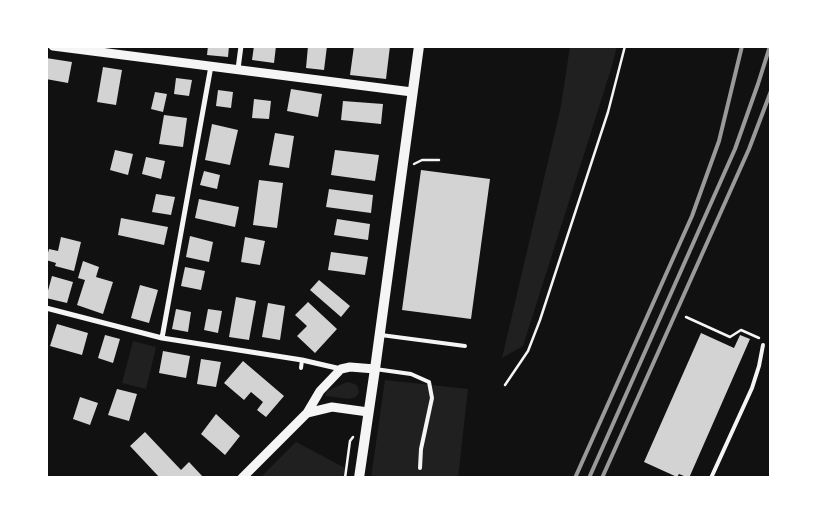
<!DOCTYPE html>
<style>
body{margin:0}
#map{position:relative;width:817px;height:524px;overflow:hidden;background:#111;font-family:"Golos Text",sans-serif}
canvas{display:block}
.frame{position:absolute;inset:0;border:48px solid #fff;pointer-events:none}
</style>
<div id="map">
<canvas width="817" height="524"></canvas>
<div class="frame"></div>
</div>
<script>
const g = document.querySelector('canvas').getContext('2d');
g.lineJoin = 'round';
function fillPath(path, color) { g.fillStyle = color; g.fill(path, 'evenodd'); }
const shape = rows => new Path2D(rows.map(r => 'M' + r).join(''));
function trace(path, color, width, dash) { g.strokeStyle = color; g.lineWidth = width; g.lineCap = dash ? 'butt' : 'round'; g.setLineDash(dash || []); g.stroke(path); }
fillPath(shape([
 [570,46,617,46,612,66,523,346,502,358,561,106],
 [133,341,156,347,146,389,122,383],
 [385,380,468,389,458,478,371,478],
 [347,382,355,384,358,387,359,392,356,397,350,399,325,396,327,391],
 [296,442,345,468,343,478,260,478]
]), '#202020');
fillPath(shape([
 [208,46,229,46,228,57,207,55],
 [254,46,276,46,274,63,252,60],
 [308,46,327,46,324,70,306,68],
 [354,46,390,46,386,79,350,75],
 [46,58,72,62,68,83,46,79],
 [103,67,122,70,116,105,97,102],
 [176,78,192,80,189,96,174,94],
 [291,89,322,94,318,117,287,111],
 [218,90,233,92,231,108,216,106],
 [155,92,167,94,163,112,151,109],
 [254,99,271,101,269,119,252,118],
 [343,101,383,104,381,124,341,120],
 [164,115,187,118,183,147,159,144],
 [212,124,238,130,230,165,205,160],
 [275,133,294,136,289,168,269,165],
 [115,150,133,154,128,175,110,170],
 [335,150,379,155,375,181,331,175],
 [146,157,165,161,161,179,142,174],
 [421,170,490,179,471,319,402,310],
 [204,171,220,175,217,189,200,185],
 [259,180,283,183,277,228,253,225],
 [329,189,373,195,371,213,326,207],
 [156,194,175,197,171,215,152,212],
 [199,199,239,207,235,227,195,218],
 [121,218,168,227,164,245,118,235],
 [337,219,370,224,368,240,334,235],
 [190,236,213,242,209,262,186,257],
 [61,237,81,242,74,271,55,266,56,263,46,260,49,249,58,251],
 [245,237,265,241,260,265,241,262],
 [331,252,368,257,365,275,328,270],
 [83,261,99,267,96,277,113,282,103,314,77,305,85,280,78,278],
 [185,267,205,271,201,290,181,286],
 [52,276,73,282,67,303,46,298],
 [319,280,350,306,341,317,310,290],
 [140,285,158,290,149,323,131,318],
 [236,297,256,301,249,340,229,337],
 [308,302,337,329,315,353,297,336,307,326,295,315],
 [268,303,285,306,280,340,262,337],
 [176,309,191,312,188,332,172,329],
 [208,309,222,311,218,333,204,330],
 [57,324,88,333,82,355,50,346],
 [701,333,734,348,740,335,750,339,689,478,679,474,677,477,644,462],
 [105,335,120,339,113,363,98,358],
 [163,351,190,356,186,378,159,373],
 [201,359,221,362,216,387,197,384],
 [243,361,284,396,266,417,257,410,263,402,251,392,244,400,224,383],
 [117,389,137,394,129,421,108,415],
 [80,397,98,403,90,425,73,419],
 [216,414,240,436,225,455,201,434],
 [145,432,181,470,189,462,204,478,160,478,130,446]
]), '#d3d3d3');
trace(shape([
 [414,164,422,160,439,160],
 [686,317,730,337,741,330,759,338],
 [505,385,528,351,540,320,608,112,625,46],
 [345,478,350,441,353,437]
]), '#f5f5f5', 2.5);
trace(shape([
 [381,335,465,346],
 [301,368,302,360],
 [375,369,411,374,429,382,432,398,421,449,420,468],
 [711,478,752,388,759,366,763,345]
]), '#f5f5f5', 4);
trace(shape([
 [238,69,241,46],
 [46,308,162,338,302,360,341,369],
 [162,338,211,66]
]), '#f5f5f5', 5);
trace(shape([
 [53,46,412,92],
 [307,413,332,407,368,412],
 [242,478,307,413,320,391,341,369,350,367,375,369]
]), '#f5f5f5', 9);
trace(shape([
 [359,478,375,369,419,46]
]), '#f5f5f5', 10);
trace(shape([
 [575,478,692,216,719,141,742,46],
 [589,478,735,149,758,84,770,46],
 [602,478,749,149,771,91]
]), '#9a9a9a', 4);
</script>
